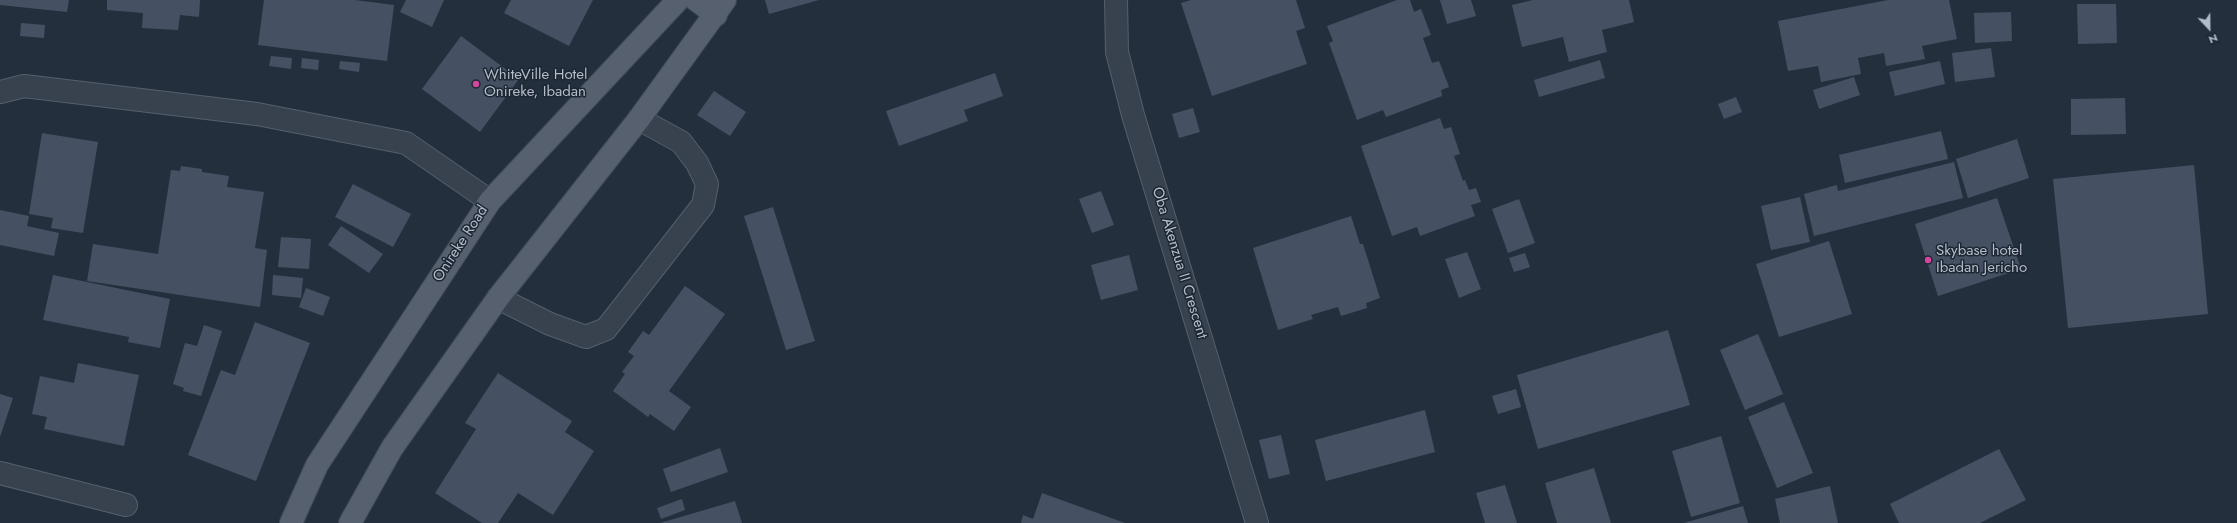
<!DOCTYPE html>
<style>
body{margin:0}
#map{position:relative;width:2237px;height:523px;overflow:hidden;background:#242f3e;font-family:Jost,sans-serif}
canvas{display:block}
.north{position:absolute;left:2189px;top:8px;width:40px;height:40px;-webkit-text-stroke:3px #1d2633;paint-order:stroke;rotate:158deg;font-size:11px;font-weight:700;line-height:16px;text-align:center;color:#b4bcc9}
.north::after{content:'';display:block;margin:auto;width:14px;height:18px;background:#b4bcc9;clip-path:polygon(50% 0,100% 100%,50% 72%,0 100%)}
</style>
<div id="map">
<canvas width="2237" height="523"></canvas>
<div class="north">N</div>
</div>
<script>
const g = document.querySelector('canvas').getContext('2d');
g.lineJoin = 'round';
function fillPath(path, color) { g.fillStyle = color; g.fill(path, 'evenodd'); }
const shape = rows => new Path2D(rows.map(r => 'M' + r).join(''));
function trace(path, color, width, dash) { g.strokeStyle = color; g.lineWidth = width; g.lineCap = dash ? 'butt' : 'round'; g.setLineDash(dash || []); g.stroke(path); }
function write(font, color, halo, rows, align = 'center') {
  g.font = font + ' Jost,sans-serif'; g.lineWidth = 3; g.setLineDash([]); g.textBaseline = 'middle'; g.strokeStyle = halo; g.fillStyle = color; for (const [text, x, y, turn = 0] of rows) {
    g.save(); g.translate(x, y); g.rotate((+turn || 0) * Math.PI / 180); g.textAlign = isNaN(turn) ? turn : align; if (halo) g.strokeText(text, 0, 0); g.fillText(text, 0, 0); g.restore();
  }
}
fillPath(shape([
 [0,0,69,0,67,12,0,5],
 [107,0,200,0,199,17,180,15,178,30,142,28,143,13,107,10],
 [264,0,355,0,394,5,387,61,258,45],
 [406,0,444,0,432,27,400,12],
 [511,0,593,0,569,46,504,13],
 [765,0,819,0,769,14],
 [1191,0,1296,0,1305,28,1296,31,1307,64,1212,96,1181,3],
 [1397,0,1410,0,1414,12,1421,9,1431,35,1423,38,1432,63,1439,61,1449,87,1441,90,1442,96,1386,117,1383,110,1357,120,1329,43,1333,41,1327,26],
 [1440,0,1471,0,1476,16,1447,24],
 [1533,0,1629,0,1634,22,1602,30,1607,52,1569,62,1563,37,1522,47,1512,5],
 [1888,0,1949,0,1957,39,1922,46,1925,59,1886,66,1884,53,1858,58,1861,74,1821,82,1818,66,1788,71,1778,21],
 [2077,4,2116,4,2117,43,2078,44],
 [2011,12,2012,41,1975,43,1974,13],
 [21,23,45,25,44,38,20,36],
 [461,36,519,79,480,132,422,89],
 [1991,48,1995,77,1955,82,1952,53],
 [271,56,292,58,291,69,269,66],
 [302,58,319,60,318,70,301,68],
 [1600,60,1605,78,1539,97,1534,80],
 [340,61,360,63,359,72,339,69],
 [1940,61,1945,84,1895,96,1889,72],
 [995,73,1003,96,964,110,968,121,899,146,886,111],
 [1854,77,1860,95,1819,109,1813,90],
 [714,91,746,112,730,136,697,115],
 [1736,97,1742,112,1724,119,1718,104],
 [2125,98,2126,134,2071,135,2071,99],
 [1193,108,1200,132,1179,138,1172,114],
 [1440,118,1444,129,1451,127,1460,154,1454,156,1463,181,1465,180,1469,190,1476,188,1481,202,1471,205,1475,216,1420,236,1417,227,1392,236,1361,146],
 [1941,131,1948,159,1845,183,1839,155],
 [42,133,98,142,83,233,51,228,53,218,29,214],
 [2017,139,2029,178,1968,198,1956,159],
 [1954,162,1963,198,1814,236,1804,194,1837,185,1838,191],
 [2194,165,2208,314,2068,328,2053,179],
 [181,166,202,169,202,172,229,176,227,187,264,192,255,248,267,250,260,307,87,281,93,244,158,254,171,170,180,171],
 [353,184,411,214,393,247,335,217],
 [1101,191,1114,225,1092,233,1079,199],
 [1800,197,1810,242,1771,250,1761,206],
 [1997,198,2021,269,1938,296,1915,224],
 [1519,199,1535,243,1508,253,1492,209],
 [773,207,815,341,786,350,744,216],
 [0,210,29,216,27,226,59,233,54,256,0,245],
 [1351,216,1360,244,1363,244,1380,298,1366,303,1367,308,1341,316,1338,307,1311,315,1313,319,1278,330,1253,248],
 [341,226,383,254,369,273,328,245],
 [281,237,311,239,309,269,278,267],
 [1829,241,1852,314,1779,337,1756,264],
 [1467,252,1481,289,1459,298,1445,259],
 [1525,253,1530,267,1514,272,1509,258],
 [1129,255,1138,290,1101,300,1091,265],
 [53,275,170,299,160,348,128,342,129,337,43,320],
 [273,275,303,278,301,298,272,295],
 [685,286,725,314,669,391,691,407,674,431,650,414,648,417,613,391,625,374,622,372,634,356,628,352,643,331,649,335],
 [306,288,330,297,323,316,299,307],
 [255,322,310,343,256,481,188,455,221,370,235,375],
 [204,325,222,331,201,396,183,391,184,388,173,384,185,343,197,346],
 [1668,330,1690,405,1538,449,1517,375],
 [1758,334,1783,394,1745,410,1720,350],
 [78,363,139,375,124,446,44,429,47,417,32,414,40,376,74,383],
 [498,373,572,421,565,432,594,451,553,515,518,493,498,523,482,523,435,493,476,429,465,423],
 [1516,389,1521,407,1498,414,1492,396],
 [0,394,13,398,0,437],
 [1784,402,1813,473,1777,488,1748,417],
 [1425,410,1435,452,1326,481,1315,440],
 [1281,435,1290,474,1269,479,1259,440],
 [1721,436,1740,503,1691,517,1672,451],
 [720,448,728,472,671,492,663,469],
 [1999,449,2026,500,1980,523,1899,523,1890,504],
 [1594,468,1611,523,1557,523,1545,483],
 [1505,485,1517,523,1485,523,1476,493],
 [1830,486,1838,523,1780,523,1775,499],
 [1042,493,1125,523,1021,523,1023,515,1033,519],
 [682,499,685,510,661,519,657,508],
 [735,501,742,523,660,523],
 [1743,506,1748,523,1684,523]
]), '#455162');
const minor = shape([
 [1116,0,1117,52,1133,115,1257,523],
 [0,92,24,86,257,114,406,143,490,201],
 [498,298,550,324,586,337,606,329,703,205,707,184,697,163,681,142,639,119],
 [0,473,126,505]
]);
const major = shape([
 [696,0,716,15],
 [291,523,317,465,490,201,678,0],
 [350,523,392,448,498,298,639,119,725,0]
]);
trace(minor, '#565f6c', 24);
trace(major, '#414a57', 24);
trace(minor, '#38414e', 22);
trace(major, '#56606e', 22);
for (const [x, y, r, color] of [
 [476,84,4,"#d1479c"],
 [1928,260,4,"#d1479c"]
]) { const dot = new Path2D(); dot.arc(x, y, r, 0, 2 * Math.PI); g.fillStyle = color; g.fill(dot); trace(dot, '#1d2633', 1.5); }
write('15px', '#b4bcc9', '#1d2633', [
 ["WhiteVille Hotel",484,75],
 ["Onireke, Ibadan",484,92],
 ["Skybase hotel",1936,251],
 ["Ibadan Jericho",1936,268]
], 'left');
write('15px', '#b4bcc9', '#1d2633', [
 ["Onireke Road",461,244,-57],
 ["Oba Akenzua II Crescent",1179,263,73]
]);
</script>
